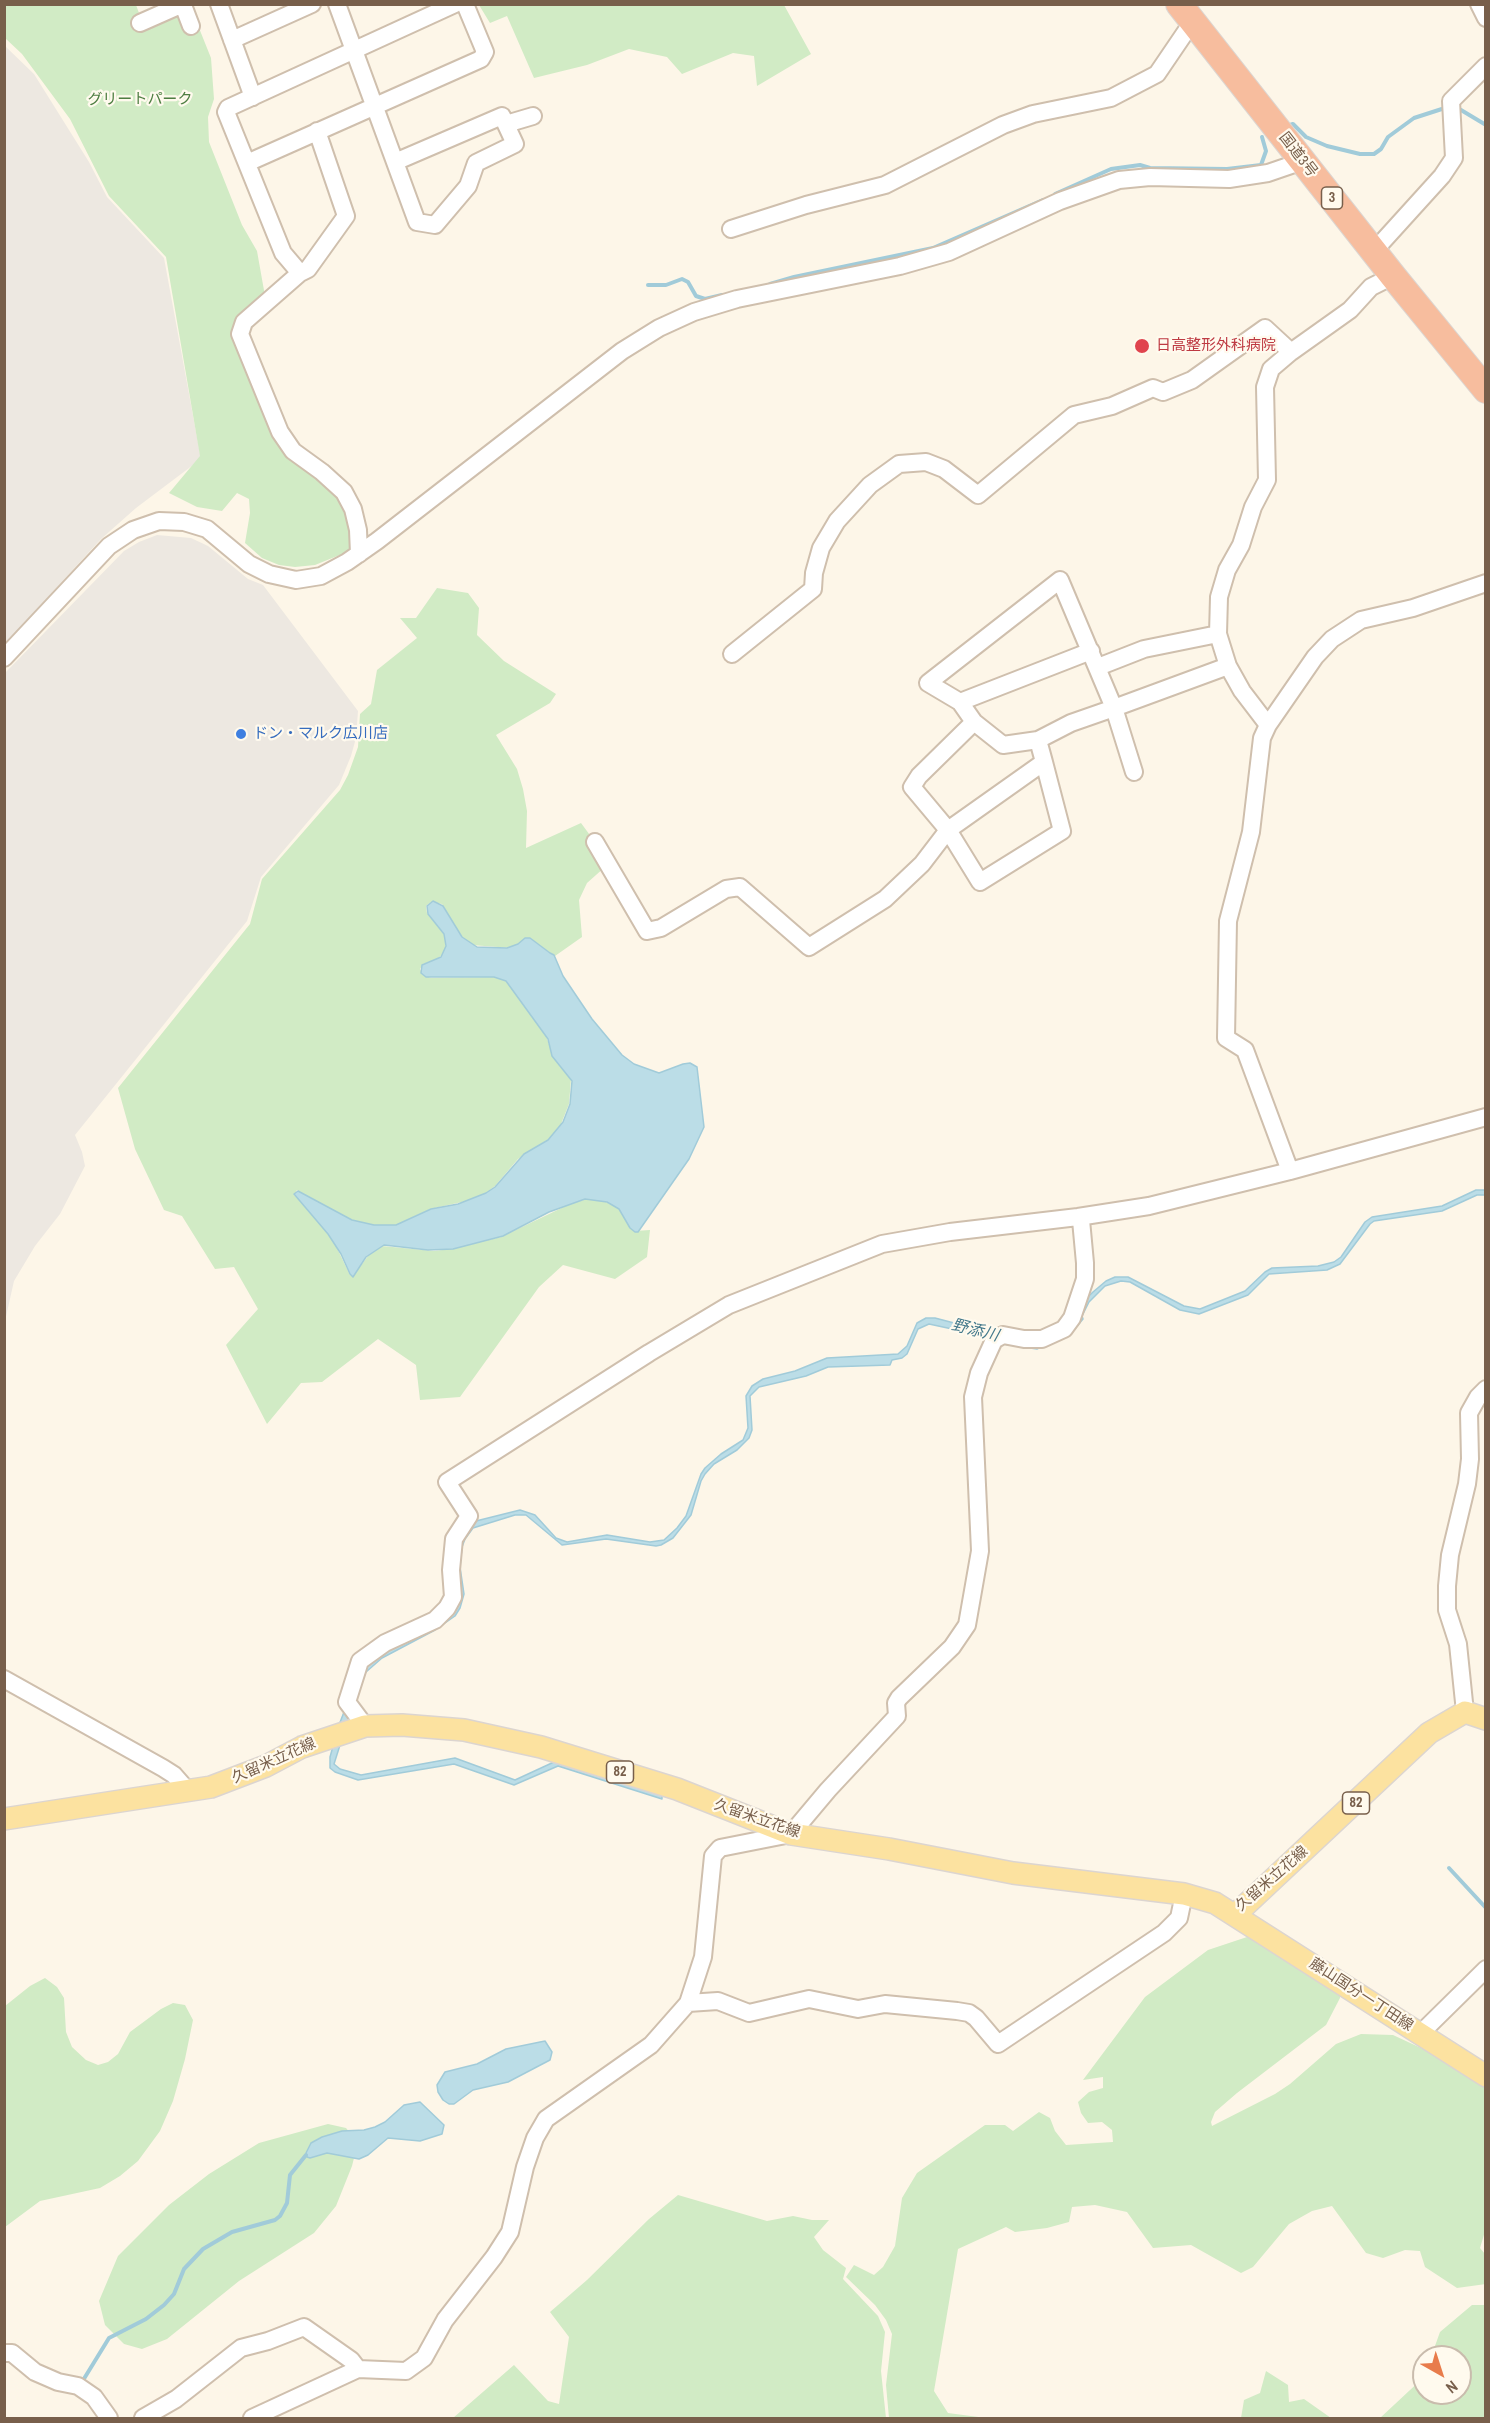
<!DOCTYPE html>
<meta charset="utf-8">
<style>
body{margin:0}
#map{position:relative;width:1490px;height:2423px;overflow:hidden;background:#fdf6e8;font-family:"Archivo Narrow",sans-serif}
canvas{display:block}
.frame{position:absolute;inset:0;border:6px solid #785f4b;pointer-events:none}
.north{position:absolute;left:1412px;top:2345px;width:60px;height:60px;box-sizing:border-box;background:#fffaee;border:2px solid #c9bcad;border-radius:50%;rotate:141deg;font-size:16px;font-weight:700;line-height:24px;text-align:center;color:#785f4b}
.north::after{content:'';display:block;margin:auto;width:21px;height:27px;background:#e87c4b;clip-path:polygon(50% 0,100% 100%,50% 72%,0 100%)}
</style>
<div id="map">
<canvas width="1490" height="2423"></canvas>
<div class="frame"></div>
<div class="north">N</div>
</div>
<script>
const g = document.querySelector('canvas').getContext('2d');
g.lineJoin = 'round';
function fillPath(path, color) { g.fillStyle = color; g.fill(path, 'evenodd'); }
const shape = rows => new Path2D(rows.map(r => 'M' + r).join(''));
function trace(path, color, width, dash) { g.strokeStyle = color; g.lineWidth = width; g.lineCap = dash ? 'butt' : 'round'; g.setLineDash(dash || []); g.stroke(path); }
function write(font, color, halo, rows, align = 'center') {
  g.font = font + ' "Archivo Narrow","Noto Sans JP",sans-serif'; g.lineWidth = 4.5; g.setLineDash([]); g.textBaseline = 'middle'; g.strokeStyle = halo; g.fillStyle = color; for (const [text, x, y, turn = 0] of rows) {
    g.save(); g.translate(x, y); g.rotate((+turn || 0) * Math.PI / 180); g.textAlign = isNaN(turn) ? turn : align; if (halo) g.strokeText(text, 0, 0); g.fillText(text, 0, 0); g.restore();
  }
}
fillPath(shape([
 [5,46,34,74,89,162,107,197,164,258,201,459,136,508,101,539,5,644],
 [157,535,191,538,208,546,248,579,263,585,358,711,356,738,351,756,339,785,261,877,247,921,75,1135,82,1152,85,1166,60,1214,35,1246,14,1281,5,1321,5,673,124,551,139,542]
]), '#ede8e1');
fillPath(shape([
 [5,5,136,5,145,29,191,8,211,58,214,99,208,117,209,142,242,225,257,251,265,296,238,322,278,441,341,497,351,520,352,550,315,565,295,567,279,565,262,558,245,543,250,513,249,499,237,493,222,511,197,507,169,493,200,456,166,257,109,196,70,119,22,54,5,38],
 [479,5,784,5,811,54,757,86,754,56,733,53,682,74,667,57,629,49,587,65,534,78,507,16,490,23],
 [437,588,468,593,479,608,477,635,504,661,556,694,550,703,496,735,517,769,523,789,527,811,526,848,581,823,595,842,605,867,587,883,579,900,582,937,555,956,528,938,512,948,471,945,459,934,442,904,431,902,426,906,427,913,444,934,446,945,443,954,437,959,423,964,420,969,423,975,431,978,496,977,506,980,546,1036,553,1055,571,1079,569,1104,559,1129,553,1136,518,1159,495,1186,486,1193,471,1200,430,1209,396,1225,369,1225,345,1218,297,1190,294,1195,315,1216,335,1244,350,1275,353,1276,371,1252,382,1246,434,1251,450,1249,501,1237,570,1204,587,1199,604,1201,621,1210,635,1231,650,1230,647,1257,615,1279,563,1265,539,1287,460,1397,420,1400,416,1365,378,1339,322,1382,301,1383,267,1424,226,1345,258,1309,234,1267,215,1269,182,1216,164,1210,135,1149,118,1088,250,924,262,879,340,790,348,775,358,747,360,714,371,704,377,670,417,638,400,618,416,618],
 [1253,1935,1340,1987,1340,1998,1326,2025,1237,2093,1215,2112,1211,2122,1212,2126,1275,2094,1290,2084,1336,2044,1361,2034,1393,2035,1449,2061,1485,2083,1486,2228,1480,2248,1485,2254,1486,2284,1457,2288,1425,2267,1420,2251,1405,2250,1383,2258,1366,2253,1332,2206,1312,2211,1289,2224,1253,2267,1241,2273,1191,2245,1153,2248,1127,2212,1095,2205,1072,2207,1069,2222,1047,2228,1015,2232,1006,2227,958,2249,934,2391,948,2413,986,2418,889,2418,886,2385,892,2334,886,2320,875,2305,846,2277,854,2265,874,2275,883,2267,895,2246,902,2198,917,2173,985,2125,1005,2125,1013,2131,1039,2112,1050,2118,1055,2131,1066,2145,1113,2142,1112,2130,1102,2122,1088,2123,1081,2113,1078,2102,1089,2092,1103,2088,1103,2077,1083,2080,1145,1997,1208,1950],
 [45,1978,57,1987,64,1998,66,2032,72,2047,86,2060,98,2065,108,2062,118,2054,130,2032,161,2009,173,2003,185,2005,193,2020,185,2059,173,2101,160,2131,138,2161,120,2176,100,2188,40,2201,5,2227,5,2006,30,1986],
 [328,2124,346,2128,352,2135,357,2146,352,2166,336,2206,314,2233,239,2281,167,2339,142,2349,124,2344,105,2325,99,2301,118,2256,169,2205,209,2174,259,2143],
 [678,2195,767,2221,793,2216,812,2220,829,2220,814,2237,823,2250,846,2268,843,2279,878,2316,885,2332,881,2371,886,2418,453,2418,514,2365,548,2401,559,2404,569,2337,550,2312,587,2280,649,2219],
 [1472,2305,1485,2305,1485,2418,1380,2418,1424,2377,1424,2393,1460,2393,1460,2357,1431,2357,1440,2332],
 [1266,2371,1288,2385,1289,2402,1304,2399,1331,2418,1241,2418,1244,2400,1260,2393]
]), '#d1ebc5');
const water = shape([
 [433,901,443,906,462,937,477,947,507,948,518,944,525,938,530,938,550,953,554,955,563,976,592,1019,622,1055,634,1064,659,1073,683,1064,690,1063,697,1067,704,1127,689,1159,638,1232,635,1232,630,1228,619,1209,607,1202,585,1199,549,1212,503,1236,453,1249,428,1250,384,1245,366,1257,353,1277,350,1274,341,1254,328,1234,294,1194,298,1191,352,1220,374,1225,396,1225,431,1209,458,1204,486,1193,495,1187,524,1154,548,1140,563,1122,570,1104,572,1081,552,1056,548,1039,506,981,494,977,426,977,421,973,422,965,441,957,446,946,444,934,428,914,427,906,433,901],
 [1476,1190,1485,1190,1485,1195,1477,1195,1442,1211,1374,1221,1370,1224,1340,1264,1327,1270,1269,1274,1248,1295,1199,1314,1180,1310,1130,1282,1121,1281,1105,1286,1089,1302,1082,1316,1083,1319,1073,1331,1037,1349,1003,1344,980,1335,929,1324,918,1329,907,1354,902,1358,892,1360,890,1365,828,1367,806,1376,759,1387,750,1396,752,1430,749,1438,737,1450,714,1464,705,1474,701,1481,691,1515,673,1538,661,1545,656,1546,606,1539,562,1545,526,1515,515,1515,473,1528,465,1539,462,1547,460,1567,464,1594,460,1608,455,1616,435,1630,382,1658,366,1672,361,1679,334,1764,340,1769,361,1775,455,1758,515,1780,554,1762,662,1795,662,1799,558,1766,514,1785,454,1764,358,1780,335,1772,330,1768,330,1757,339,1725,359,1673,380,1654,440,1620,458,1557,459,1546,472,1524,476,1521,520,1510,535,1515,556,1538,567,1542,607,1535,650,1542,664,1540,677,1528,686,1516,701,1474,705,1468,721,1454,743,1440,748,1428,746,1396,752,1386,763,1379,795,1371,827,1358,898,1354,907,1346,917,1323,926,1318,935,1318,1038,1345,1093,1292,1106,1281,1115,1277,1128,1277,1184,1306,1200,1309,1245,1291,1265,1272,1272,1268,1318,1266,1334,1262,1341,1257,1365,1222,1372,1217,1442,1206,1476,1190],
 [545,2041,552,2052,550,2060,508,2082,473,2090,454,2104,449,2104,443,2100,438,2092,437,2085,445,2072,477,2064,506,2049,545,2041],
 [420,2102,444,2125,442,2134,420,2141,388,2138,368,2155,359,2159,327,2153,310,2158,307,2157,306,2153,311,2143,322,2137,342,2131,364,2130,375,2127,385,2122,404,2105,420,2102]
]);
fillPath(water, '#bbdde7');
trace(water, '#a1cbd9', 1.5);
trace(shape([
 [1456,107,1486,125],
 [1290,125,1293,124,1306,137,1327,146,1360,154,1374,154,1381,149,1388,137,1414,118,1448,107],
 [1055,194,1111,169,1140,165,1150,168,1227,169,1261,165,1266,151,1262,137],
 [770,284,794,277,933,248,1043,200],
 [648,285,666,285,682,279,688,282,696,296,705,299,722,295],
 [1449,1868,1486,1908],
 [82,2382,109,2338,146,2319,164,2305,174,2294,184,2269,203,2249,232,2232,275,2220,280,2216,287,2203,290,2175,306,2155]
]), '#a1cbd9', 4);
const minor = shape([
 [219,4,253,97],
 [337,4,417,222,435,225,468,186,476,163,515,144,502,116,395,162],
 [1479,4,1486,18],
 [183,5,191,26],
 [140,23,183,4],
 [232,40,312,4],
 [506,124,533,116],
 [317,131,346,216,308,269,300,273,283,253,226,112,228,108,455,4],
 [247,163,481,59,485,52,465,4],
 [731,229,806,205,885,185,1003,125,1033,114,1111,98,1157,74,1193,21],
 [1374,251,1442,176,1454,158,1451,101,1486,66],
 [300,273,244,322,240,334,280,432,293,451,322,472,344,492,353,509,358,530,359,554],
 [732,654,813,589,814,573,821,548,837,521,870,485,899,464,926,462,944,469,978,495,1074,415,1112,406,1153,388,1163,392,1192,380,1265,328,1291,352,1350,310,1371,287,1393,276],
 [4,658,109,546,133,530,159,521,184,522,207,529,249,564,269,574,296,580,321,576,347,562,377,541,622,351,659,328,694,312,737,299,900,266,949,252,1060,201,1119,180,1150,177,1229,179,1268,173,1303,161],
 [1228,666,1218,634,1219,597,1227,570,1241,545,1253,507,1267,480,1265,387,1271,369,1291,352],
 [1098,667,1144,649,1218,634],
 [960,702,1091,651],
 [974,722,919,776,912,787,948,830,980,882,1062,831,1044,762],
 [1134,772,1114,708,1060,580,928,683,960,702,974,722,1003,745,1038,740,1071,723,1114,708,1228,666,1242,691,1268,725],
 [595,842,647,931,661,928,726,889,740,887,809,947,885,899,922,864,948,830,1044,762,1038,740],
 [1290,1171,1245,1050,1226,1038,1228,921,1251,832,1262,738,1268,725,1315,657,1332,639,1361,620,1413,608,1486,583],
 [4,1679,163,1768,174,1775,188,1791],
 [1465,1712,1458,1644,1447,1610,1447,1586,1450,1555,1467,1484,1470,1459,1469,1413,1478,1397,1486,1389],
 [365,1726,347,1702,360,1661,385,1643,435,1620,447,1608,453,1597,451,1570,454,1539,469,1516,447,1482,649,1353,729,1305,882,1244,950,1232,1078,1217,1149,1206,1290,1171,1486,1117],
 [688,2003,718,2001,749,2013,809,1999,858,2009,885,2004,957,2011,969,2013,976,2018,998,2044,1164,1933,1179,1918,1184,1894],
 [1420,2034,1486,1969],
 [4,2353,12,2353,35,2372,58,2382,78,2386,94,2397,109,2418],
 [143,2418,176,2399,241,2348,268,2341,304,2327,351,2360,358,2369],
 [252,2418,358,2369,406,2371,424,2358,445,2320,494,2257,510,2232,525,2167,535,2138,546,2119,651,2045,688,2003,703,1957,713,1856,720,1848,791,1834,828,1790,897,1716,896,1703,899,1698,952,1647,967,1625,980,1551,973,1397,979,1373,994,1340,1003,1335,1024,1339,1042,1339,1064,1329,1072,1318,1085,1279,1085,1263,1081,1220,1078,1217]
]);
const major = shape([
 [4,1819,211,1787,266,1766,302,1747,365,1726,402,1725,464,1730,541,1747,677,1789,791,1834,889,1849,1013,1873,1184,1894,1215,1903,1486,2076],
 [1236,1914,1429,1733,1465,1712,1486,1719]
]);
const highway = shape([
 [1179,4,1393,276,1486,390]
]);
trace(minor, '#cfbfad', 20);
trace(major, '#dcd5d0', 24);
trace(highway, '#dcd5d0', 28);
trace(minor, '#fff', 16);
trace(major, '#fce2a0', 21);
trace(highway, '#f7bd9e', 26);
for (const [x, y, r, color] of [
 [1142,346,8,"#e0444e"],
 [241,734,6,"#3f7fe0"]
]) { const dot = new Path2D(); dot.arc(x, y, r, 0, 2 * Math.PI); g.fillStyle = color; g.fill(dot); trace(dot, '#fffaee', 2); }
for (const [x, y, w] of [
 [1332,198,21],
 [620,1772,27],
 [1356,1803,27]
]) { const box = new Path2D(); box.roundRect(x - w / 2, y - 11, w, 22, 4.5); g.fillStyle = '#fffaee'; g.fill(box); trace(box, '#785f4b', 1.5); }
write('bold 14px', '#785f4b', null, [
 ["3",1332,198],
 ["82",620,1772],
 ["82",1356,1803]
]);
write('15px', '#4e7e42', '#fffaee', [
 ["グリートパーク",140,100]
]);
write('15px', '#785f4b', '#fffaee', [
 ["国道3号",1298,155,52],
 ["久留米立花線",274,1761,-24],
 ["久留米立花線",757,1819,19],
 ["久留米立花線",1272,1879,-41],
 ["藤山国分一丁田線",1361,1995,33]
]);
write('15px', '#be3a42', '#fffaee', [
 ["日高整形外科病院",1156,346]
], 'left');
write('15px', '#366cbe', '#fffaee', [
 ["ドン・マルク広川店",253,734]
], 'left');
write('italic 16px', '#44798b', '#fffaee', [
 ["野添川",975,1331,14]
]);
</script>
